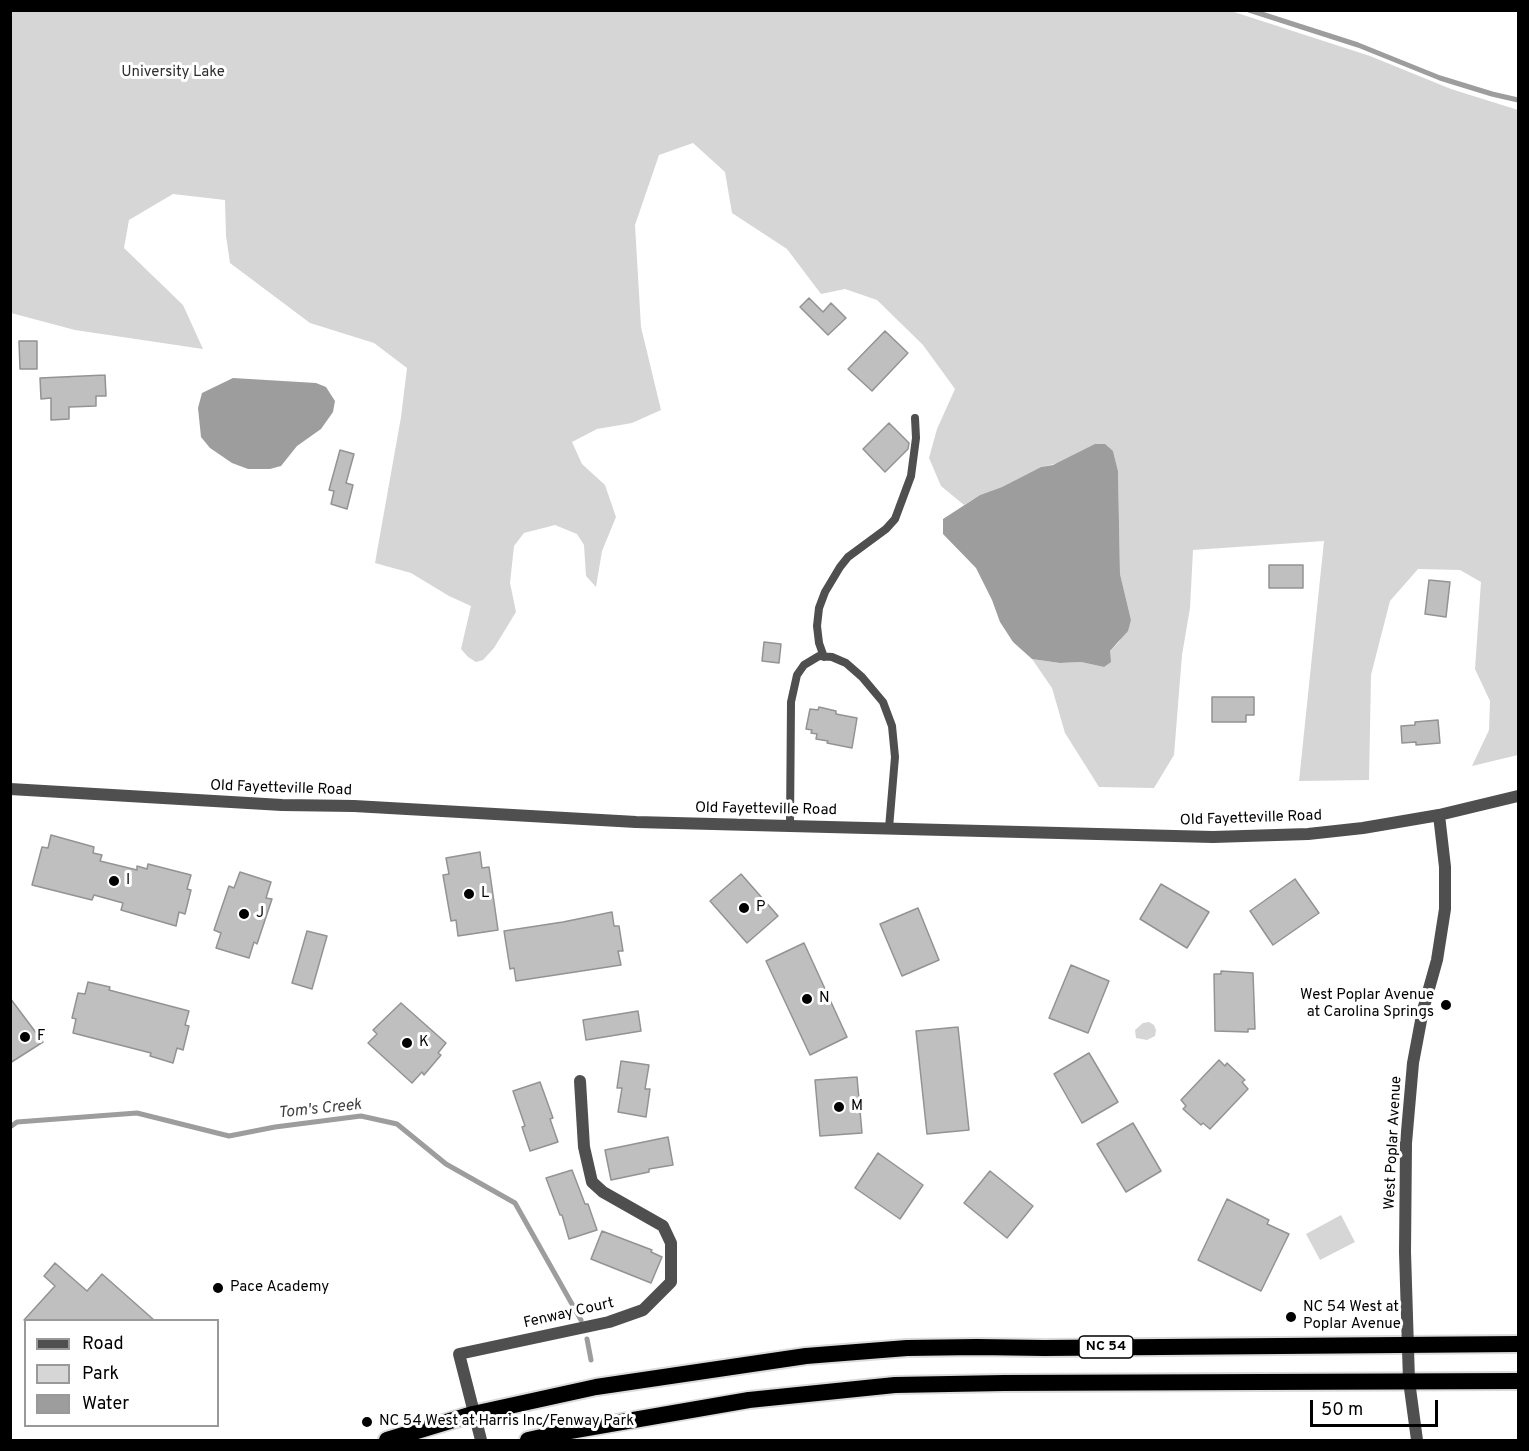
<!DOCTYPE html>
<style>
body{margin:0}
#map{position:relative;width:1529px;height:1451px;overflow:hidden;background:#fff;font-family:Overpass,sans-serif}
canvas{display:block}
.frame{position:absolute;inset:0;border:12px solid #000;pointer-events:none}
.legend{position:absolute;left:24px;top:1319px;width:195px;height:108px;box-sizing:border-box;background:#fff;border:2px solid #999;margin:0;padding:8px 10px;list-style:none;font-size:18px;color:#000}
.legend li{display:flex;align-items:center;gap:12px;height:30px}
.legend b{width:30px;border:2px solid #999}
.scale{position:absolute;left:1310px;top:1400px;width:128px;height:27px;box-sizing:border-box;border:3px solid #000;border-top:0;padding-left:8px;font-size:18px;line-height:21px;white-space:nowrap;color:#000;-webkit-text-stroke:4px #fff;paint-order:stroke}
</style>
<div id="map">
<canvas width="1529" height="1451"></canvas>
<div class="frame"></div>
<ul class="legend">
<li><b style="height:8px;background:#4f4f4f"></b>Road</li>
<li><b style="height:16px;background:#d6d6d6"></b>Park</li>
<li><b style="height:16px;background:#9d9d9d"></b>Water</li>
</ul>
<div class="scale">50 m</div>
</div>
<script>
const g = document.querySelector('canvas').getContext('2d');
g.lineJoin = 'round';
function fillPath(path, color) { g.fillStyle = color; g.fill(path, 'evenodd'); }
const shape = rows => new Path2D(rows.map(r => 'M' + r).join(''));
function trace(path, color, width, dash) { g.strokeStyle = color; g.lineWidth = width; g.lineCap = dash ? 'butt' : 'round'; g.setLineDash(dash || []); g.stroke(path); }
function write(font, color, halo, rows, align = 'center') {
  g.font = font + ' Overpass,sans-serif'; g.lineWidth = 6; g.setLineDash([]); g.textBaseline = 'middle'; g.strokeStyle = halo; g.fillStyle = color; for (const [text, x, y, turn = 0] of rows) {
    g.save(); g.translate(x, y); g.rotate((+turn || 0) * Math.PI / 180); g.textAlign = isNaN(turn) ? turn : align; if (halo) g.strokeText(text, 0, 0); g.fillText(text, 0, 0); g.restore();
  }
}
fillPath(shape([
 [993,10,999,12,1051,10,1231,11,1370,56,1451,89,1518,110,1518,755,1472,766,1489,730,1490,701,1475,669,1481,582,1460,570,1418,569,1390,601,1371,675,1369,780,1299,781,1324,541,1193,550,1190,608,1182,655,1174,755,1154,788,1099,787,1065,733,1052,688,1032,659,1060,663,1081,662,1104,667,1110,651,1119,642,1131,620,1120,574,1118,471,1113,451,1041,467,1002,487,980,495,964,505,941,486,929,458,937,429,955,389,923,345,877,300,845,289,821,294,787,249,732,213,725,172,693,143,659,155,635,225,641,327,661,410,632,423,597,429,572,442,582,464,605,485,616,517,602,551,596,587,586,576,584,545,577,534,555,525,524,533,514,546,510,583,516,612,494,648,483,660,476,662,468,657,461,649,471,606,449,596,411,573,375,563,401,417,407,368,374,343,310,323,230,263,226,236,225,200,173,194,129,220,124,248,183,305,203,349,75,330,11,313,10,11],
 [1149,1022,1154,1025,1156,1030,1155,1036,1147,1040,1136,1038,1135,1030,1143,1023],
 [1341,1215,1355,1242,1320,1260,1306,1234]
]), '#d6d6d6');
fillPath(shape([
 [233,378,316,383,326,387,335,401,333,412,321,429,297,446,281,466,270,469,248,469,232,463,210,448,201,437,198,408,202,393],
 [1095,444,1105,444,1113,451,1118,471,1120,574,1131,620,1128,631,1110,651,1111,662,1104,667,1081,662,1060,663,1032,659,1013,642,1000,622,992,600,976,568,943,534,943,519,980,495,1002,487,1041,467,1053,465]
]), '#9d9d9d');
trace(shape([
 [1249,10,1358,45,1440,78,1492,94,1518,100],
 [10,1127,17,1122,137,1113,229,1136,275,1127,361,1116,397,1124,446,1164,515,1203,581,1320],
 [587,1339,591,1360]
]), '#9d9d9d', 5);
const building = shape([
 [809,298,823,312,831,303,846,318,828,335,800,307,809,298],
 [885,331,908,353,872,391,848,369,885,331],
 [19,341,37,341,37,369,20,369,19,341],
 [105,375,106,396,96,396,96,406,69,407,69,419,51,420,51,398,41,399,40,378,105,375],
 [889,423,909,443,908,449,885,472,863,449,889,423],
 [340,450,354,454,346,483,353,485,347,509,331,504,334,491,329,490,340,450],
 [1269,565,1303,565,1303,588,1269,588,1269,565],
 [1429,580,1450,582,1446,617,1425,614,1429,580],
 [764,642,781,644,779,663,762,661,764,642],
 [1212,697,1254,697,1254,715,1246,715,1246,722,1212,722,1212,697],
 [819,707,836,711,836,714,857,718,852,748,827,743,828,741,816,739,817,734,811,733,812,730,806,729,810,709,818,710,819,707],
 [1438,720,1440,743,1416,745,1416,742,1402,743,1401,726,1415,725,1415,722,1438,720],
 [51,835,94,847,93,853,102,855,100,861,137,870,137,866,147,869,148,864,191,875,187,889,191,890,185,914,179,912,176,926,121,910,123,903,94,895,92,900,32,885,42,847,48,848,51,835],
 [480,852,482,868,489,867,498,930,458,936,456,920,451,921,443,875,449,874,446,858,480,852],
 [240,872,271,882,266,898,272,899,257,944,254,942,249,958,216,948,221,933,214,930,229,886,234,888,240,872],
 [741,874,778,916,747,943,710,901,741,874],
 [1295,879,1319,913,1273,945,1250,911,1295,879],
 [1161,884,1209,912,1187,948,1140,919,1161,884],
 [918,908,939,960,902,976,880,924,918,908],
 [612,912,614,926,619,926,623,951,618,951,621,965,516,981,514,968,510,969,504,931,563,922,612,912],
 [307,931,327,936,312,989,292,983,307,931],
 [804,943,847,1037,810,1055,766,961,804,943],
 [1071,965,1109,981,1088,1033,1049,1018,1071,965],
 [1221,971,1253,973,1255,1029,1248,1029,1248,1032,1215,1031,1214,974,1221,974,1221,971],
 [88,982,110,987,109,990,189,1011,185,1025,189,1026,183,1050,177,1048,173,1063,150,1056,151,1053,73,1033,76,1019,72,1018,78,993,85,994,88,982],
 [10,998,43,1042,10,1063,10,998],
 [401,1003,446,1043,438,1053,441,1055,424,1075,422,1072,412,1083,368,1043,377,1034,373,1030,401,1003],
 [638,1011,641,1031,586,1040,583,1020,638,1011],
 [958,1027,969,1130,927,1134,916,1031,958,1027],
 [1089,1053,1118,1102,1082,1123,1054,1074,1089,1053],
 [1219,1060,1225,1066,1227,1063,1245,1080,1242,1082,1248,1089,1210,1129,1203,1123,1201,1125,1183,1109,1186,1106,1181,1100,1219,1060],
 [621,1061,649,1065,645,1089,650,1089,646,1117,618,1112,622,1088,617,1088,621,1061],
 [857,1077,862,1133,820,1136,815,1080,857,1077],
 [540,1082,553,1118,550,1119,558,1142,530,1151,522,1127,525,1126,513,1091,540,1082],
 [1133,1123,1161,1171,1126,1192,1097,1144,1133,1123],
 [668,1137,673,1165,649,1169,649,1172,611,1180,605,1150,668,1137],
 [878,1153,923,1185,900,1219,855,1188,878,1153],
 [572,1170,585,1204,588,1204,597,1230,569,1239,562,1215,560,1215,546,1178,572,1170],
 [990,1171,1033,1206,1007,1238,964,1203,990,1171],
 [1227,1199,1269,1220,1267,1224,1289,1234,1261,1291,1198,1260,1227,1199],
 [602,1231,652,1250,651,1252,662,1257,651,1283,591,1259,602,1231],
 [55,1263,87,1291,102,1274,154,1320,24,1320,55,1286,44,1276,55,1263]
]);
fillPath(building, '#bfbfbf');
trace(building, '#939393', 1.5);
const trunk = shape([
 [387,1440,473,1414,596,1387,806,1356,907,1348,977,1347,1044,1348,1518,1344],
 [528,1440,564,1432,749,1400,895,1385,1004,1383,1518,1381]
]);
trace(trunk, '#dbdbdb', 20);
trace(shape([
 [824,657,819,643,817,626,819,608,825,592,840,567,848,557,886,529,895,519,911,476,916,438,915,418],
 [790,826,791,702,797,675,804,665,819,656,832,657,846,663,862,677,883,702,892,726,895,757,889,828]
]), '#4f4f4f', 8);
trace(shape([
 [1409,1381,1417,1440],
 [481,1440,459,1354,609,1322,643,1310,671,1282,671,1243,663,1226,603,1192,592,1182,584,1147,580,1081]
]), '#4f4f4f', 12);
trace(shape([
 [10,789,282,805,354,806,636,822,1213,837,1308,834,1363,828,1439,815,1518,796],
 [1409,1381,1405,1252,1406,1143,1413,1063,1423,1010,1437,960,1445,909,1445,867,1439,815]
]), '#4f4f4f', 12);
trace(trunk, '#000', 16);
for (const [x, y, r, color] of [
 [114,881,6,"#000"],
 [469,894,6,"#000"],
 [744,908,6,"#000"],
 [244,914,6,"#000"],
 [807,999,6,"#000"],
 [1446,1005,6,"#000"],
 [25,1037,6,"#000"],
 [407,1043,6,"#000"],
 [839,1107,6,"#000"],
 [218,1288,6,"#000"],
 [1291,1317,6,"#000"],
 [367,1422,6,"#000"]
]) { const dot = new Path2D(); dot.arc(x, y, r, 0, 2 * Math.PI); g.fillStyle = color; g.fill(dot); trace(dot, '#fff', 2); }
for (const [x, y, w] of [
 [1106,1347,54]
]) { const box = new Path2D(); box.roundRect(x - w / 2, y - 11, w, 22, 4.5); g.fillStyle = '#fff'; g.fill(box); trace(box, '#000', 1.5); }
write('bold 14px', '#000', null, [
 ["NC 54",1106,1347]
]);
write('15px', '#2d2d2d', '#fff', [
 ["University Lake",173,73]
]);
write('15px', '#000', '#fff', [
 ["Old Fayetteville Road",281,789,2],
 ["Old Fayetteville Road",766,810,1],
 ["Old Fayetteville Road",1251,819,-2],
 ["West Poplar Avenue",1394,1143,-87],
 ["Fenway Court",569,1314,-13]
]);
write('15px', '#000', '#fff', [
 ["I",126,881],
 ["L",481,894],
 ["P",756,908],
 ["J",256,914],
 ["West Poplar Avenue",1434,996,"right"],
 ["at Carolina Springs",1434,1013,"right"],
 ["N",819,999],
 ["F",37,1037],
 ["K",419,1043],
 ["M",851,1107],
 ["Pace Academy",230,1288],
 ["NC 54 West at",1303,1308],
 ["Poplar Avenue",1303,1325],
 ["NC 54 West at Harris Inc/Fenway Park",379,1422]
], 'left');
write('italic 16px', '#3e3e3e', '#fff', [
 ["Tom's Creek",320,1110,-6]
]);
</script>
